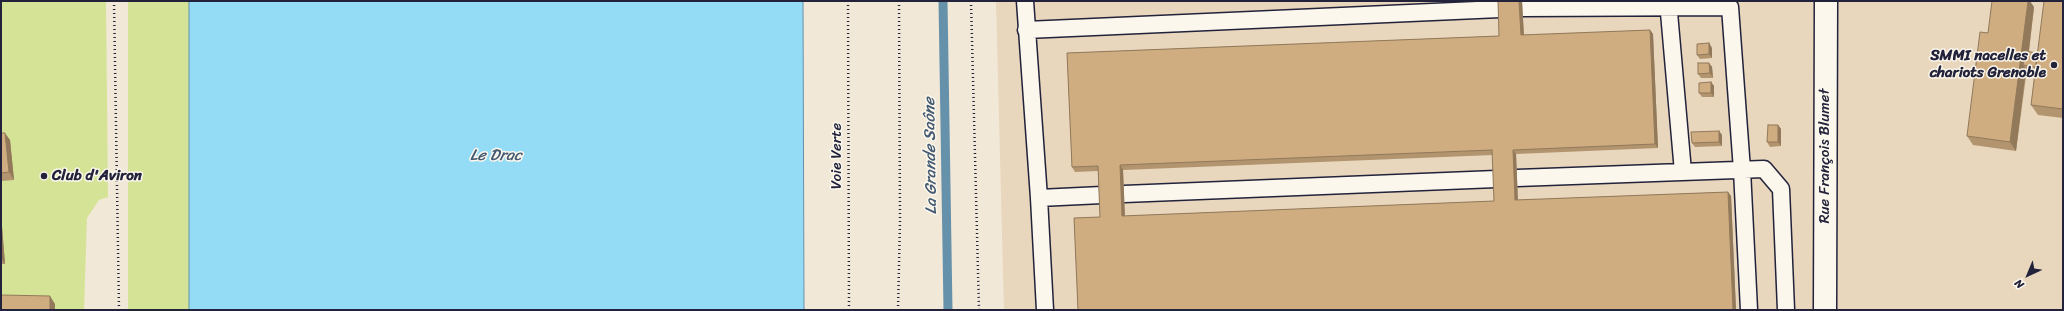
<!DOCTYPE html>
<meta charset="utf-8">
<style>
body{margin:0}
#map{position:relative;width:2064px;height:311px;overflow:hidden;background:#f2e8d7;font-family:Sriracha,sans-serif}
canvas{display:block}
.frame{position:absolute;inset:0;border:2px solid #22223b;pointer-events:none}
.north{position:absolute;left:2008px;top:255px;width:40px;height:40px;-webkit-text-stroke:3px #fbf7ec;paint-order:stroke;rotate:224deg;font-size:11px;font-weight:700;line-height:16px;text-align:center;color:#22223b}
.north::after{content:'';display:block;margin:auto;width:14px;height:18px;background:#22223b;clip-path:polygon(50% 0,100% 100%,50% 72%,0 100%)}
</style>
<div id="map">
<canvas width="2064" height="311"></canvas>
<div class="frame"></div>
<div class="north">N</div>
</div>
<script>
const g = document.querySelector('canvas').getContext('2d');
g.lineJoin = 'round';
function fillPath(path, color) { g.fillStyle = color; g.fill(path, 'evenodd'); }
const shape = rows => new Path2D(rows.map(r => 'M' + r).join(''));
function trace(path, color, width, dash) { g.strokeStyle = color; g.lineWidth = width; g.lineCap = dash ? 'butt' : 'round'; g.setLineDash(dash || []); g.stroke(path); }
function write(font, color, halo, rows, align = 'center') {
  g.font = font + ' Sriracha,sans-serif'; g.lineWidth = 3; g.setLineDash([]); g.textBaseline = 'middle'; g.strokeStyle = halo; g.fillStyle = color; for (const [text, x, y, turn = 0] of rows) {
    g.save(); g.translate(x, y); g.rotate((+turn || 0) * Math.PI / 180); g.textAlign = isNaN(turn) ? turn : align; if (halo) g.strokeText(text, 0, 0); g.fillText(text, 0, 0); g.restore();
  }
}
fillPath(shape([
 [996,1,2063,1,2063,310,1004,310]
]), '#e8d6bd');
fillPath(shape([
 [1,1,106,1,108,197,99,200,87,218,84,310,1,310],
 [128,1,189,1,189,310,128,310]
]), '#d5e396');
const water = shape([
 [189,1,803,1,804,310,189,310,189,1]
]);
fillPath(water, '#94dbf6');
trace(water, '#6691ab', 1);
trace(shape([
 [943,1,948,310]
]), '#6691ab', 9);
const service = shape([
 [1025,1,1039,198,1045,310],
 [1668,1,1683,172],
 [1522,8,1730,7,1742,170,1749,310],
 [1026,30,1500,9],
 [1517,178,1764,169,1781,189,1786,310],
 [1124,194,1496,179],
 [1039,198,1102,195]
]);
const tertiary = shape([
 [1825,310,1826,1]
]);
trace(service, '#22223b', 19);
trace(tertiary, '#22223b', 25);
trace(shape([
 [114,1,119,310],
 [848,1,849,310],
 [971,1,979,310],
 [898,310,900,221,899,1]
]), '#22223b', 2.5, [1, 3]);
trace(service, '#fbf7ec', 16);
trace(tertiary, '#fbf7ec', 22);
fillPath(shape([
 [1498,1,1522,1,1524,35,1650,30,1653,34,1658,148,1516,154,1518,200,1728,192,1731,196,1736,310,1078,310,1074,218,1100,217,1098,171,1075,172,1072,167,1067,53,1499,36],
 [1493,155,1494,201,1125,216,1123,170],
 [2063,1,2063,118,2038,115,2031,105,2035,70,2027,69,2016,151,1973,145,1967,136,1988,33,2034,7,2029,52,2037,53],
 [1709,43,1712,48,1712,58,1700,59,1697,55],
 [1709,63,1712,67,1713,78,1701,78,1698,74],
 [1711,82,1714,86,1714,97,1702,97,1699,93],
 [1778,125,1781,129,1781,146,1770,147,1767,142],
 [1719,131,1722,135,1722,146,1695,147,1692,143],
 [1,133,10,140,14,180,1,181],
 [1,214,5,264,1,264]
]), '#b2956f');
fillPath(shape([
 [1519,1,1522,1,1524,39,1521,35],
 [2028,1,2030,1,2034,7,2027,65,2023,65,2026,69,2016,151,2010,142],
 [1650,30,1653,34,1658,148,1655,144],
 [1709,43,1712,48,1712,58,1709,54],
 [1709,63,1712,67,1713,78,1710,73],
 [1711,82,1714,86,1714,97,1711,93],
 [1778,125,1781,129,1781,146,1778,142],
 [1719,131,1722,135,1722,146,1719,142],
 [5,133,10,140,14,180,9,172],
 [1513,150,1516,154,1518,205,1515,200],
 [1120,165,1123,170,1125,221,1122,216],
 [1728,192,1731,196,1736,310,1733,310],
 [1,214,5,264,1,258],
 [50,296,55,304,55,310,50,310]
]), '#91795a');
const building = shape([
 [1498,1,1519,1,1521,35,1650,30,1655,144,1513,150,1515,200,1728,192,1733,310,1078,310,1074,218,1100,217,1098,166,1072,167,1067,53,1499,36,1498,1],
 [1492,150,1494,201,1122,216,1120,165,1492,150],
 [1992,1,2028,1,2010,142,1967,136,1980,32,1988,33,1992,1],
 [2044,1,2063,1,2063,109,2031,105,2044,1],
 [1709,43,1709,54,1697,55,1697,44,1709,43],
 [2025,51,2037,53,2036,67,2023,65,2025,51],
 [1698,63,1709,63,1710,73,1698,74,1698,63],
 [1711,82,1711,93,1699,93,1699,83,1711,82],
 [1768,125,1778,125,1778,142,1767,142,1768,125],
 [1719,131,1719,142,1692,143,1691,132,1719,131],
 [1,133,5,133,9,172,1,173,1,133],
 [1,295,50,296,50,310,1,310,1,295]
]);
fillPath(building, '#cfad81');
trace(building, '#91795a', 1);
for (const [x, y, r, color] of [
 [2054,65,4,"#22223b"],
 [44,176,4,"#22223b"]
]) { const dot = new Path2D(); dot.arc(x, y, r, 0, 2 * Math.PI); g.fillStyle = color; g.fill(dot); trace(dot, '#fbf7ec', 1.5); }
write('bold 15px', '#22223b', '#fbf7ec', [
 ["SMMI nacelles et",2046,56],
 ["chariots Grenoble",2046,73],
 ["Club d'Aviron",52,176,"left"]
], 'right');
write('15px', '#22223b', '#fbf7ec', [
 ["Voie Verte",837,156,-90],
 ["Rue François Blumet",1825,156,-90]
]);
write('italic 16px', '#445a73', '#fbf7ec', [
 ["Le Drac",496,156],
 ["La Grande Saône",931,156,-91]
]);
</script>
